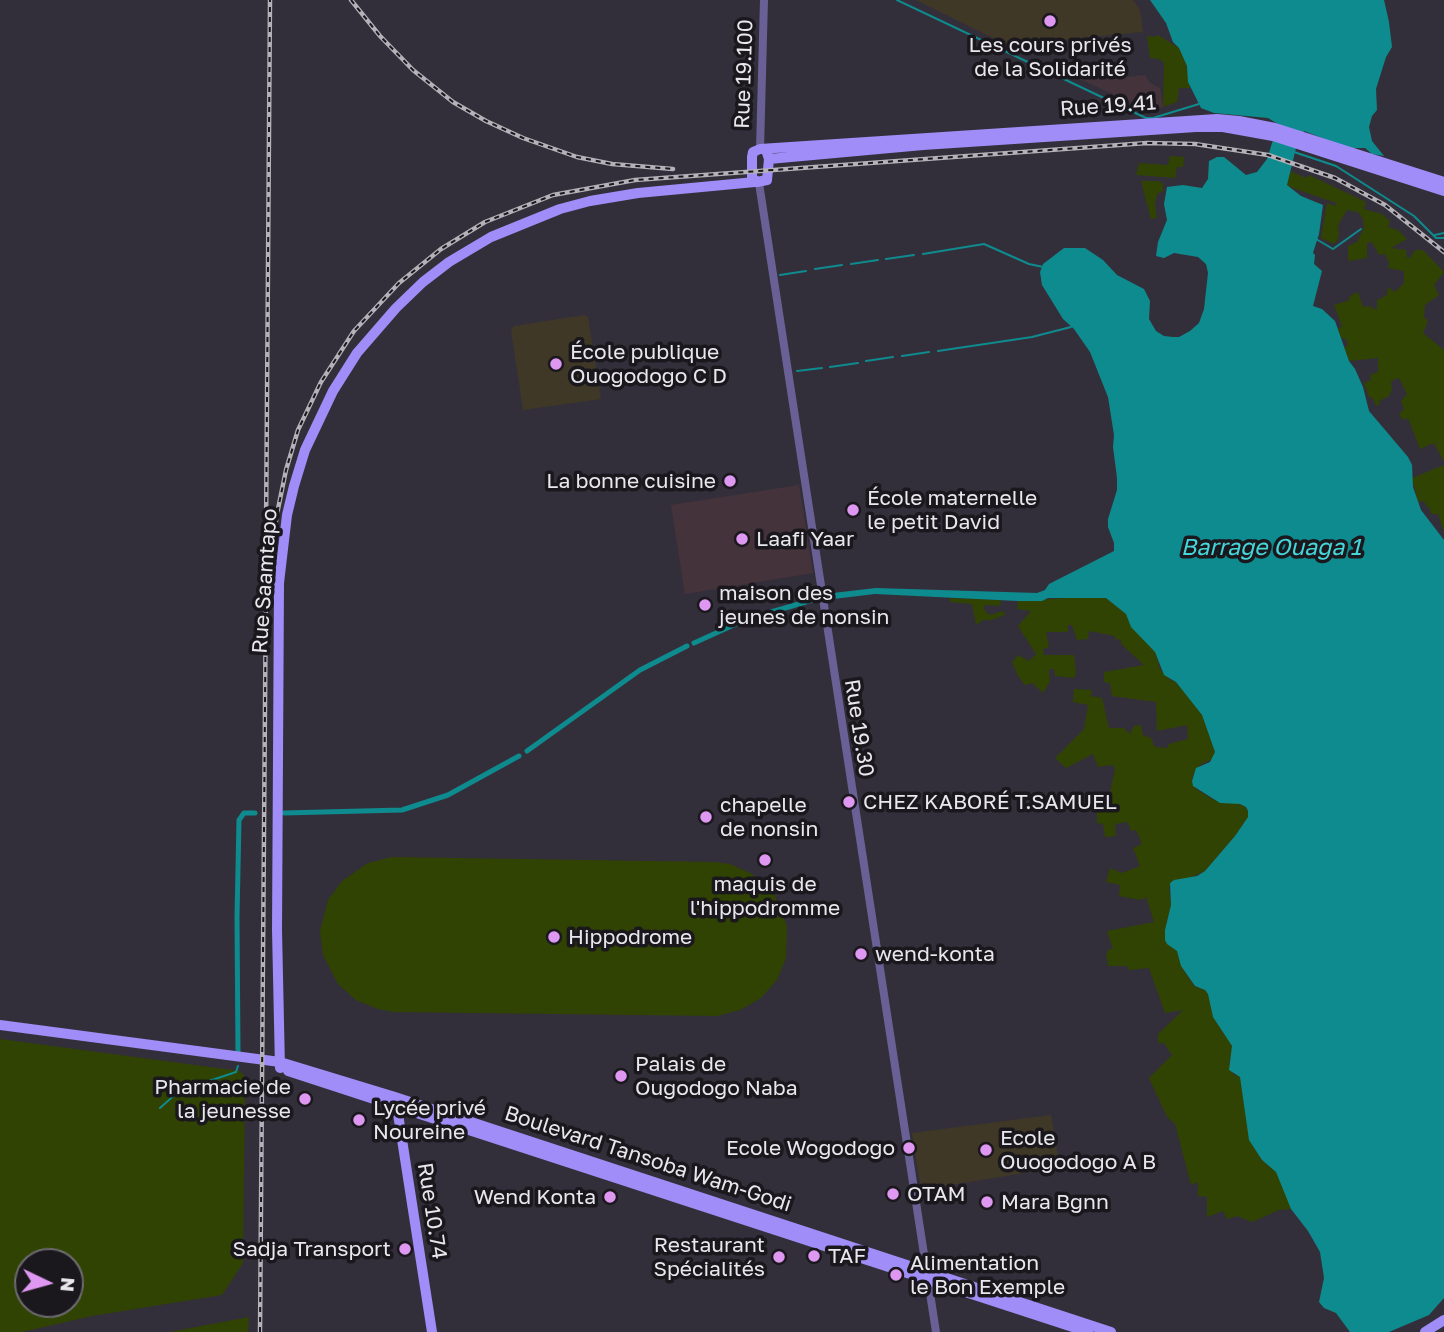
<!DOCTYPE html>
<meta charset="utf-8">
<style>
body{margin:0}
#map{position:relative;width:1444px;height:1332px;overflow:hidden;background:#332f3a;font-family:"Golos Text",sans-serif}
canvas{display:block}
.north{position:absolute;left:14px;top:1248px;width:70px;height:70px;box-sizing:border-box;background:#1a181d;border:2px solid #6d6b71;border-radius:50%;rotate:95deg;font-size:19px;font-weight:700;line-height:28px;text-align:center;color:#e9e7ee}
.north::after{content:'';display:block;margin:auto;width:24px;height:32px;background:#de98f2;clip-path:polygon(50% 0,100% 100%,50% 72%,0 100%)}
</style>
<div id="map">
<canvas width="1444" height="1332"></canvas>
<div class="north">N</div>
</div>
<script>
const g = document.querySelector('canvas').getContext('2d');
g.lineJoin = 'round';
function fillPath(path, color) { g.fillStyle = color; g.fill(path, 'evenodd'); }
const shape = rows => new Path2D(rows.map(r => 'M' + r).join(''));
function trace(path, color, width, dash) { g.strokeStyle = color; g.lineWidth = width; g.lineCap = dash ? 'butt' : 'round'; g.setLineDash(dash || []); g.stroke(path); }
function write(font, color, halo, rows, align = 'center') {
  g.font = font + ' "Golos Text",sans-serif'; g.lineWidth = 7; g.setLineDash([]); g.textBaseline = 'middle'; g.strokeStyle = halo; g.fillStyle = color; for (const [text, x, y, turn = 0] of rows) {
    g.save(); g.translate(x, y); g.rotate((+turn || 0) * Math.PI / 180); g.textAlign = isNaN(turn) ? turn : align; if (halo) g.strokeText(text, 0, 0); g.fillText(text, 0, 0); g.restore();
  }
}
fillPath(shape([
 [1096,62,1099,80,1145,75,1150,83,1160,88,1163,107,1146,109,1060,70,1062,64],
 [799,485,813,573,685,594,671,505]
]), '#45333b');
fillPath(shape([
 [916,0,1133,0,1140,10,1143,32,1007,45],
 [585,315,588,317,601,399,523,410,511,330,514,326],
 [1051,1115,1060,1167,921,1190,912,1133]
]), '#403827');
fillPath(shape([
 [1158,35,1179,48,1186,63,1190,88,1179,88,1177,102,1163,107,1164,63,1159,59,1150,58,1147,36,1155,37],
 [1170,156,1184,157,1183,167,1177,167,1175,178,1136,175,1139,163,1168,165],
 [1290,171,1306,178,1309,175,1366,202,1364,209,1382,214,1390,221,1388,227,1398,230,1407,239,1391,248,1406,250,1407,258,1410,258,1415,250,1423,250,1444,272,1434,285,1439,295,1425,305,1424,317,1428,321,1423,333,1444,350,1444,462,1434,443,1420,449,1408,418,1403,420,1399,414,1404,409,1401,401,1407,394,1399,378,1391,381,1392,389,1389,396,1379,401,1380,404,1376,406,1372,397,1369,398,1364,383,1371,380,1370,375,1378,372,1378,358,1349,361,1344,347,1348,346,1346,339,1341,338,1338,329,1342,326,1334,305,1349,300,1350,296,1358,292,1363,307,1369,306,1377,310,1377,300,1387,295,1388,287,1395,292,1404,283,1404,271,1388,268,1389,262,1385,254,1379,255,1372,242,1367,243,1367,258,1348,261,1348,246,1357,242,1364,228,1363,219,1358,212,1347,210,1338,225,1339,235,1337,241,1334,244,1321,238,1327,203,1335,206,1336,203,1287,186],
 [1141,181,1159,181,1163,184,1163,191,1157,194,1155,204,1157,218,1151,219],
 [1444,465,1444,532,1438,514,1431,514,1429,507,1427,507,1424,501,1418,502,1412,478],
 [1084,597,1106,598,1126,614,1155,652,1160,669,1170,680,1176,682,1202,715,1215,752,1214,758,1200,765,1193,775,1192,781,1196,789,1214,800,1240,804,1246,807,1248,811,1248,817,1235,836,1205,871,1169,887,1171,905,1165,930,1178,951,1181,966,1194,986,1205,990,1208,994,1223,1033,1229,1040,1233,1050,1229,1062,1233,1074,1240,1077,1250,1140,1262,1160,1276,1172,1286,1193,1291,1209,1279,1210,1252,1222,1237,1216,1227,1219,1223,1211,1207,1217,1207,1197,1198,1196,1198,1182,1191,1185,1175,1124,1167,1117,1149,1078,1172,1055,1164,1043,1158,1043,1158,1034,1183,1010,1165,1013,1149,968,1129,970,1127,966,1108,966,1106,955,1109,949,1113,949,1107,931,1154,922,1146,897,1141,900,1119,896,1120,885,1106,882,1110,868,1122,873,1140,866,1133,848,1142,844,1136,830,1131,831,1128,822,1115,824,1116,836,1105,837,1103,824,1097,823,1097,811,1100,810,1101,798,1109,797,1115,769,1113,765,1098,767,1093,754,1066,768,1055,758,1084,729,1088,705,1073,702,1074,689,1092,690,1091,696,1102,698,1109,728,1124,728,1130,734,1134,726,1141,725,1143,735,1151,738,1155,747,1167,748,1169,744,1188,739,1187,725,1157,731,1156,702,1112,696,1110,683,1104,682,1104,672,1144,665,1121,644,1121,640,1115,639,1115,636,1089,631,1088,639,1077,640,1072,625,1068,625,1068,632,1046,632,1049,647,1043,649,1044,655,1074,655,1076,673,1074,678,1055,676,1054,669,1049,669,1050,681,1043,693,1032,683,1025,685,1018,676,1012,662,1018,655,1029,661,1036,654,1018,626,1031,611,1017,609,1018,601],
 [950,598,1001,600,1000,606,984,605,984,609,989,615,1004,611,1005,615,991,620,983,620,976,625,972,604,950,602],
 [392,857,714,862,730,864,752,874,775,896,787,926,786,958,777,980,761,998,740,1010,717,1016,394,1012,378,1009,356,1000,338,984,323,955,320,931,328,900,342,881,368,863],
 [0,1039,240,1071,245,1077,243,1263,222,1295,92,1316,22,1332,0,1332],
 [28,1262,70,1262,70,1304,28,1304],
 [249,1317,248,1332,170,1332]
]), '#304302');
fillPath(shape([
 [1150,0,1384,0,1389,22,1392,47,1386,57,1376,89,1377,110,1372,116,1369,127,1372,141,1384,156,1372,154,1365,148,1348,148,1304,131,1296,148,1287,185,1301,196,1323,205,1319,234,1313,253,1315,255,1314,264,1322,271,1313,306,1322,309,1335,321,1349,361,1355,369,1363,387,1369,411,1408,457,1412,465,1413,487,1421,510,1444,540,1444,1298,1429,1315,1389,1332,1350,1332,1336,1313,1324,1308,1319,1302,1324,1278,1320,1252,1308,1231,1291,1209,1276,1172,1262,1160,1249,1140,1240,1077,1229,1070,1232,1046,1213,1017,1208,994,1205,990,1195,986,1181,966,1177,951,1167,944,1165,940,1165,930,1171,905,1170,883,1174,880,1197,876,1205,871,1235,836,1248,817,1248,811,1246,807,1240,804,1220,803,1193,786,1192,781,1196,768,1210,762,1215,752,1202,715,1176,682,1164,675,1155,652,1131,627,1126,614,1106,598,1048,598,1042,601,1018,601,875,594,825,600,824,594,876,588,1037,593,1045,590,1049,584,1114,551,1114,543,1108,527,1108,519,1117,490,1117,478,1113,447,1114,435,1108,397,1090,352,1074,329,1063,319,1042,285,1040,272,1043,264,1064,248,1085,248,1103,260,1117,275,1144,289,1150,301,1149,319,1156,331,1164,336,1173,337,1179,337,1190,331,1199,323,1204,309,1208,273,1206,264,1198,257,1174,253,1164,258,1156,256,1158,242,1167,220,1164,204,1167,187,1183,185,1202,188,1208,179,1209,161,1217,157,1224,157,1246,175,1257,172,1267,159,1278,124,1268,118,1214,113,1201,108,1188,82,1187,66,1179,48,1173,42,1166,23]
]), '#0e8b8e');
trace(shape([
 [897,0,1146,118,1153,118,1199,104],
 [1294,152,1336,166,1414,216,1436,238,1444,238],
 [1435,235,1444,233],
 [1316,239,1333,249,1361,229],
 [923,254,984,244,1029,264,1043,267],
 [886,259,914,255],
 [851,264,878,260],
 [815,269,842,265],
 [780,275,806,271],
 [938,351,1032,337,1071,327],
 [902,356,929,352],
 [866,361,893,357],
 [830,367,858,363],
 [797,371,822,368],
 [160,1108,179,1091,236,1072,238,1066]
]), '#0e8b8e', 2);
trace(shape([
 [694,643,747,619,816,599],
 [527,751,640,670,687,646],
 [284,813,402,810,448,795,519,756],
 [238,1052,237,917,239,820,244,813,255,813]
]), '#0e8b8e', 5);
trace(shape([
 [760,149,764,0],
 [759,183,936,1332]
]), '#696195', 8);
trace(shape([
 [766,150,769,159,767,180,757,182,752,178,752,157,753,152,760,149,1217,119,1239,121,1275,128,1444,182],
 [769,159,923,145,1196,127,1223,127,1273,136,1444,191],
 [0,1025,280,1062,395,1097,1111,1332],
 [280,1068,277,930,279,583,287,515,294,486,305,450,333,391,357,353,396,308,423,282,449,262,491,237,560,209,590,201,638,193,755,182],
 [288,1071,1088,1332],
 [396,1101,432,1332],
 [1425,1332,1444,1320]
]), '#a08df7', 10);
const rail = shape([
 [351,0,380,36,413,70,453,102,486,121,523,138,577,157,612,164,673,169],
 [266,532,270,0],
 [266,591,277,514,286,470,298,430,321,382,354,331,399,283,441,249,485,222,553,195,635,180,1147,143,1195,144,1268,155,1335,178,1385,205,1444,252],
 [260,1332,266,581]
]);
trace(rail, '#b4b1b9', 4.5);
trace(rail, '#1a181d', 2, [5]);
for (const [x, y, r, color] of [
 [1050,21,7,"#de98f2"],
 [556,364,7,"#de98f2"],
 [730,481,7,"#de98f2"],
 [853,510,7,"#de98f2"],
 [742,539,7,"#de98f2"],
 [705,605,7,"#de98f2"],
 [849,802,7,"#de98f2"],
 [706,817,7,"#de98f2"],
 [765,860,7,"#de98f2"],
 [554,937,7,"#de98f2"],
 [861,954,7,"#de98f2"],
 [621,1076,7,"#de98f2"],
 [305,1099,7,"#de98f2"],
 [359,1120,7,"#de98f2"],
 [909,1148,7,"#de98f2"],
 [986,1150,7,"#de98f2"],
 [893,1194,7,"#de98f2"],
 [610,1197,7,"#de98f2"],
 [987,1202,7,"#de98f2"],
 [405,1249,7,"#de98f2"],
 [814,1256,7,"#de98f2"],
 [779,1257,7,"#de98f2"],
 [896,1275,7,"#de98f2"]
]) { const dot = new Path2D(); dot.arc(x, y, r, 0, 2 * Math.PI); g.fillStyle = color; g.fill(dot); trace(dot, '#1a181d', 2.5); }
write('21px', '#e9e7ee', '#1a181d', [
 ["Les cours privés",1050,45,"center"],
 ["de la Solidarité",1050,69,"center"],
 ["École publique",570,352],
 ["Ouogodogo C D",570,376],
 ["La bonne cuisine",716,481,"right"],
 ["École maternelle",867,498],
 ["le petit David",867,522],
 ["Laafi Yaar",756,539],
 ["maison des",719,593],
 ["jeunes de nonsin",719,617],
 ["CHEZ KABORÉ T.SAMUEL",863,802],
 ["chapelle",720,805],
 ["de nonsin",720,829],
 ["maquis de",765,884,"center"],
 ["l'hippodromme",765,908,"center"],
 ["Hippodrome",568,937],
 ["wend-konta",875,954],
 ["Palais de",635,1064],
 ["Ougodogo Naba",635,1088],
 ["Pharmacie de",291,1087,"right"],
 ["la jeunesse",291,1111,"right"],
 ["Lycée privé",373,1108],
 ["Noureine",373,1132],
 ["Ecole",1000,1138],
 ["Ouogodogo A B",1000,1162],
 ["Ecole Wogodogo",895,1148,"right"],
 ["OTAM",907,1194],
 ["Wend Konta",596,1197,"right"],
 ["Mara Bgnn",1001,1202],
 ["Restaurant",765,1245,"right"],
 ["Spécialités",765,1269,"right"],
 ["Sadja Transport",391,1249,"right"],
 ["TAF",828,1256],
 ["Alimentation",910,1263],
 ["le Bon Exemple",910,1287]
], 'left');
write('21px', '#e9e7ee', '#1a181d', [
 ["Rue 19.100",744,74,-88],
 ["Rue 19.41",1108,106,-4],
 ["Rue Saamtapo",265,581,-86],
 ["Rue 19.30",859,728,81],
 ["Boulevard Tansoba Wam-Godi",648,1159,18],
 ["Rue 10.74",432,1211,81]
]);
write('italic 23px', '#45d6da', '#1a181d', [
 ["Barrage Ouaga 1",1271,548]
]);
</script>
